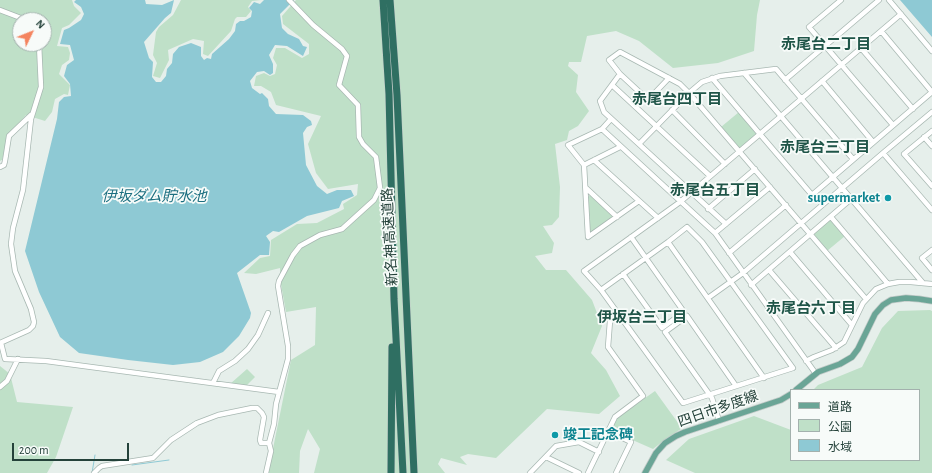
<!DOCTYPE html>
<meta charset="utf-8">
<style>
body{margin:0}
#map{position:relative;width:932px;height:473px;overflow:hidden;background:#e6efeb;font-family:"Alegreya Sans","Noto Sans JP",sans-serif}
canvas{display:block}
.legend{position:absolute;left:790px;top:389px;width:130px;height:72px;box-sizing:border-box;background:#f7fbf9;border:1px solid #a3b1ad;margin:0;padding:5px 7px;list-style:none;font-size:12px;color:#24423a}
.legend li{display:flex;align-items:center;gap:8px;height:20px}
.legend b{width:20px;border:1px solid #a3b1ad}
.north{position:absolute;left:12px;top:12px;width:40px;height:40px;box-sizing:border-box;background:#f7fbf9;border:1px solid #a3b1ad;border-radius:50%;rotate:47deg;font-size:11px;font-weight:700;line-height:16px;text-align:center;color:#24423a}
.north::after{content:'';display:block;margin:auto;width:14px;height:18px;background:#f4845f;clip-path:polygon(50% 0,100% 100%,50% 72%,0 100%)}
.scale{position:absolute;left:12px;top:443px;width:117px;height:18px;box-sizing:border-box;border:2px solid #24423a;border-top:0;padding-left:5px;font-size:12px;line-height:14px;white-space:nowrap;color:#24423a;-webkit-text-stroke:3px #f7fbf9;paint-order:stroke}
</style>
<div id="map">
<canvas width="932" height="473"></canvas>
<ul class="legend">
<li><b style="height:5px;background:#6aa596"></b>道路</li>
<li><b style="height:11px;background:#bfe0c8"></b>公園</li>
<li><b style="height:11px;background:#8ec9d4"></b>水域</li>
</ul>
<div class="north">N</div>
<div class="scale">200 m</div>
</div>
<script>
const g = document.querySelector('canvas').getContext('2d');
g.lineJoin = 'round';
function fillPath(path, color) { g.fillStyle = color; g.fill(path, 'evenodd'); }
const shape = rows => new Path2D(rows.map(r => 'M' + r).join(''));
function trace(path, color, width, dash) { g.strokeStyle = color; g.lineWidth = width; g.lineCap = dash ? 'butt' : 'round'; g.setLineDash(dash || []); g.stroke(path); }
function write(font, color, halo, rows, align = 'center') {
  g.font = font + ' "Alegreya Sans","Noto Sans JP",sans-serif'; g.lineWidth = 3.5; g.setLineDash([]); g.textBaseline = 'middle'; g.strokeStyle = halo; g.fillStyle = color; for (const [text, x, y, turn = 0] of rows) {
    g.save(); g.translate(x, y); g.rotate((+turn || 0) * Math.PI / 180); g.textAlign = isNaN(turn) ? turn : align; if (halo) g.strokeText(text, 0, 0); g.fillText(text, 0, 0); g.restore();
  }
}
fillPath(shape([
 [0,0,72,0,74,6,81,13,69,25,62,28,57,46,68,47,70,53,69,60,62,65,59,74,70,85,68,95,64,94,55,99,52,112,45,121,26,115,8,136,2,160,0,161],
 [20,20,44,20,44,44,20,44],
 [181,0,261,0,252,1,248,7,251,11,246,17,237,17,235,19,231,31,208,56,203,54,204,41,193,39,168,50,169,60,160,78,153,76,157,63,153,55,156,32,159,27,173,15],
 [296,0,760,0,757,15,754,51,718,63,673,68,639,41,616,31,587,36,581,62,569,62,568,66,578,75,576,92,589,111,578,126,569,131,567,140,555,144,560,187,559,217,552,225,543,226,554,243,552,253,535,256,546,270,566,270,592,300,602,326,591,353,606,370,620,396,599,414,547,409,496,458,468,454,460,457,467,465,441,458,438,464,445,473,314,473,320,449,308,429,300,451,299,473,268,473,291,360,315,345,316,307,286,312,280,279,280,268,256,274,244,273,260,258,270,256,271,240,297,224,317,223,344,209,343,204,357,195,358,184,328,189,316,173,308,144,321,116,276,105,271,92,261,86,254,86,256,76,264,73,270,76,275,74,277,65,273,58,276,48,285,48,302,58,309,54,309,44,283,24,282,16],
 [739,112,757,133,757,134,741,148,739,148,721,127],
 [590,195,613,216,613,218,592,232,590,231,588,197],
 [830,220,845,236,827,251,814,234],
 [930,310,932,311,932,473,695,473,666,460,689,439,754,416,791,430,791,460,919,460,919,390,813,390,818,385,862,367,882,328,898,311],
 [0,366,10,374,17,402,73,407,56,457,47,473,0,473],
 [247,369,255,377,245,387,230,384],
 [655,391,681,427,681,429,667,438,653,449,612,431,611,429,617,418]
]), '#bfe0c8');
fillPath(shape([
 [76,0,145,0,146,4,162,5,174,0,171,13,165,18,144,42,149,58,153,62,152,77,156,82,161,82,166,76,167,69,172,63,173,54,179,47,191,43,201,47,201,56,204,60,207,58,211,59,212,54,229,39,235,31,236,24,240,21,244,21,251,17,252,11,249,8,254,2,260,4,264,0,294,0,280,14,282,28,288,34,299,39,303,46,307,47,303,56,287,46,275,45,269,55,273,64,273,73,270,75,264,71,257,72,250,81,252,88,260,94,262,93,268,99,269,106,276,114,303,115,311,121,312,125,307,127,303,133,306,165,317,186,327,194,337,190,351,190,354,196,342,201,339,208,307,216,279,232,273,231,266,236,270,242,269,255,260,255,237,273,251,313,250,318,239,336,223,352,200,362,173,365,128,360,79,353,60,337,39,292,25,251,57,119,59,102,64,97,71,96,70,84,64,76,67,65,74,60,70,45,60,44,64,30,69,28,81,20,84,14,81,7,74,2],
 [900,0,932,0,932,37]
]), '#8ec9d4');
trace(shape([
 [132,465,169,460],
 [92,473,95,455]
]), '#8ec9d4', 1);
const minor = shape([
 [841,0,809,27,893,125],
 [889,0,932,51],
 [0,10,26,20],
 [881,31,932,92],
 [861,48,913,109],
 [744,73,923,283],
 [620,74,600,101,604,112,726,224],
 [669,78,648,100,620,74,609,60,620,52,680,84,689,93,866,299],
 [712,78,812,195,932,92],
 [785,80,879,0],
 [822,81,873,142],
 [612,85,710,176],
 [672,110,725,164],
 [932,112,883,153,932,210],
 [611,119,602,129,715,233,816,374],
 [932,131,904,154,932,186],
 [924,137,932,146],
 [639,144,689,93,702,82,720,76,776,69,853,159],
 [594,160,658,218],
 [584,165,568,145,602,129],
 [0,167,4,165,5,161,9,136,31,115],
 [586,188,617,217],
 [708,209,755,169],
 [831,217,888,284],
 [715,233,770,187],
 [588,237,584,165,620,147],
 [588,237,639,201],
 [668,242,764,378],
 [932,250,922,258,932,270],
 [790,252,852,325],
 [729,253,786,205],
 [769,270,836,348],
 [623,274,662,328,684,312,631,237],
 [751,285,851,199],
 [601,290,668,242,687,227,702,242,793,368,683,403,601,290,584,271,680,202,901,14],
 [708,298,743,273,883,153],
 [0,343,29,330,33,326,34,322,31,309,15,271,11,244,13,228,23,190,31,119,41,87,39,44],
 [1,343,5,359,46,361,279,392],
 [806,361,814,357,832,350,844,342,863,303,876,289,888,284,899,282,911,282,932,284],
 [213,383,219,371,235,361,248,349,258,335,268,313],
 [0,387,7,381,18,359],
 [719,421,712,398,665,332,687,316,736,386],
 [608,431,631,442,616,473],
 [546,457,579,473],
 [94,473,99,468,102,466,153,458,171,440,197,423,218,415,252,408,257,408,262,413,264,417,260,440,261,443,269,443],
 [266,473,271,451,269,443,274,424,276,404,288,359,288,346,278,286,279,281,293,255,300,246,320,235,342,229,374,200,380,188,376,157,363,144,359,137,358,105,339,85,347,56,342,49,313,25,289,0],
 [530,473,556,446,579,442,599,452],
 [588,473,615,417,643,396,608,347,610,321,619,315]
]);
const major = shape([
 [796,390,818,372,840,364,852,357,858,349,875,314,883,305,891,300,906,298,919,299,932,301],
 [645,473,656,453,665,443,676,436,685,432,781,400,791,394]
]);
const highway = shape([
 [383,0,389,94,394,299,403,473],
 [390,0,397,95,414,473],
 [391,473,392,347]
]);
trace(minor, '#a8b8b2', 6);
trace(major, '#c2cac8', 7);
trace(highway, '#c2cac8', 8);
trace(minor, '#fff', 4.5);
trace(major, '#6aa596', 5.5);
trace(highway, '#2f6f62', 7);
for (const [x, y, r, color] of [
 [888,198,4,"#0f9aa8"],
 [555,435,4,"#0f9aa8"]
]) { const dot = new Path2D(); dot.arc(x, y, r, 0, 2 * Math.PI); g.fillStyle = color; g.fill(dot); trace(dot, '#f7fbf9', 1.5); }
write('bold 14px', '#0d838f', '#f7fbf9', [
 ["supermarket",880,198],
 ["竣工記念碑",563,435,"left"]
], 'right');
write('14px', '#24423a', '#f7fbf9', [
 ["新名神高速道路",390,237,-93],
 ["四日市多度線",718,409,-19]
]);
write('bold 15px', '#1f5548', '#f7fbf9', [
 ["赤尾台二丁目",826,44],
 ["赤尾台四丁目",677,99],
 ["赤尾台三丁目",825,147],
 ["赤尾台五丁目",715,190],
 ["赤尾台六丁目",811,308],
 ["伊坂台三丁目",642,317]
]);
write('italic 15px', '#1c6f80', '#f7fbf9', [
 ["伊坂ダム貯水池",154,196]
]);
</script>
